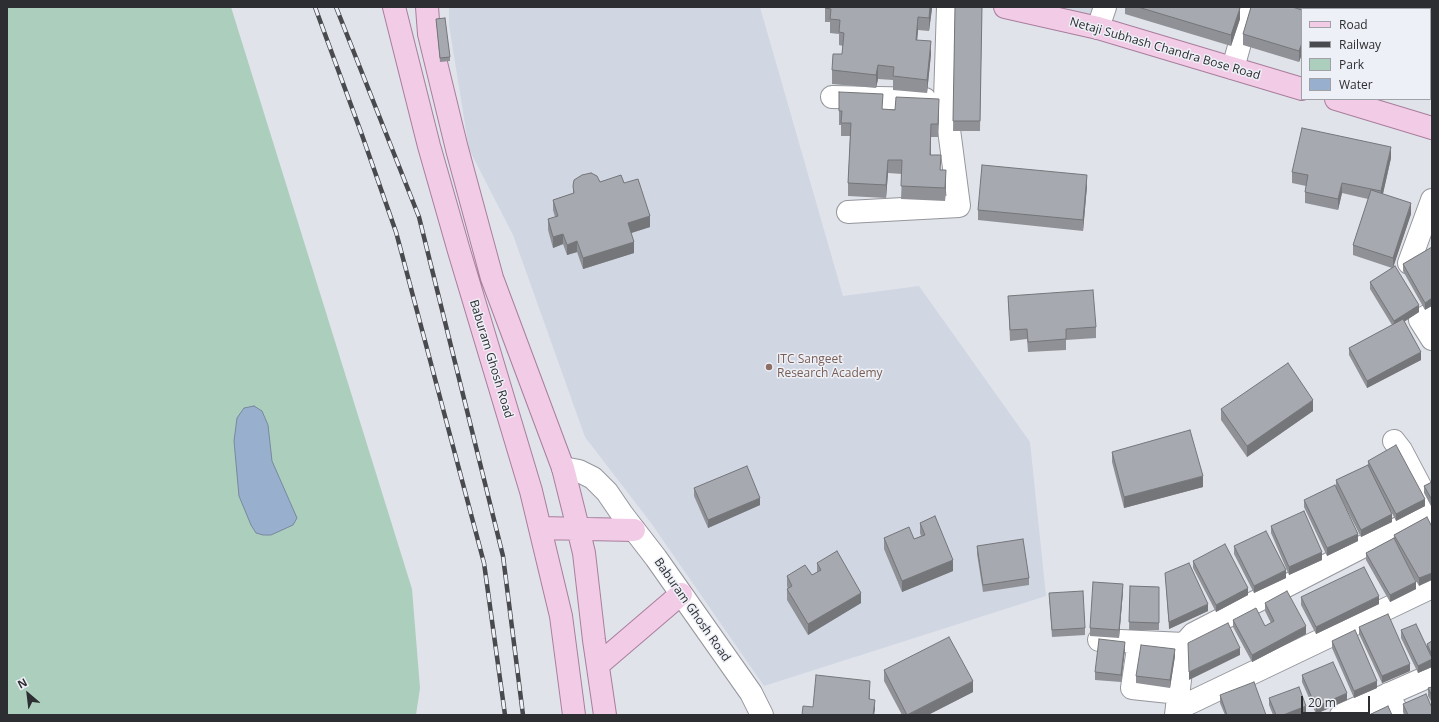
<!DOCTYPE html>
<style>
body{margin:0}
#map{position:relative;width:1439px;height:722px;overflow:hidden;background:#e0e3ea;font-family:"Open Sans",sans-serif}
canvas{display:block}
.frame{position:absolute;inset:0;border:8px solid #2d2e31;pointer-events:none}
.legend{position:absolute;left:1301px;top:8px;width:130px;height:92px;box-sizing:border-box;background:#eef0f7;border:1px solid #a1a2a8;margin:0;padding:5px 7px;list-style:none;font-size:12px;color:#2d2e31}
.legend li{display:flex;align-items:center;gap:8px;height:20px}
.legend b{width:20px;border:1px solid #a1a2a8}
.north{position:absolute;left:8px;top:674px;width:40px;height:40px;-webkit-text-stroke:3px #eef0f7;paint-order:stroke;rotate:332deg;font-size:11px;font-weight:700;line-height:16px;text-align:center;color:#2d2e31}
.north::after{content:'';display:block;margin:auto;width:14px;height:18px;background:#2d2e31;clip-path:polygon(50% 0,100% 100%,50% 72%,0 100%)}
.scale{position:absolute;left:1301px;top:696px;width:69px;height:18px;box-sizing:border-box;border:2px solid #2d2e31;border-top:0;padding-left:5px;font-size:12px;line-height:14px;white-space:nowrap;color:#2d2e31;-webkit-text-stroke:3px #eef0f7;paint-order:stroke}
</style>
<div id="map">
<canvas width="1439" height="722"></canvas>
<div class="frame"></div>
<ul class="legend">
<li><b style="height:5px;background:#f2cbe6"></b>Road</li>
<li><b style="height:5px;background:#494a4e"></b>Railway</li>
<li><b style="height:11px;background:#accebc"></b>Park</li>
<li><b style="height:11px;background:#99afce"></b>Water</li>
</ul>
<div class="north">N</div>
<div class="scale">20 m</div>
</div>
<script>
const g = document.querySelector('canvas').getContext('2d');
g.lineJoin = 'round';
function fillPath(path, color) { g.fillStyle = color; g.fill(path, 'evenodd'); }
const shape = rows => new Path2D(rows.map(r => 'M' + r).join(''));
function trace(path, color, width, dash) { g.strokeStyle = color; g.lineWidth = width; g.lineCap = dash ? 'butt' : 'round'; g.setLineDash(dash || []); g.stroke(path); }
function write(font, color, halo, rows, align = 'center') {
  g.font = font + ' "Open Sans",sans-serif'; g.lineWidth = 3; g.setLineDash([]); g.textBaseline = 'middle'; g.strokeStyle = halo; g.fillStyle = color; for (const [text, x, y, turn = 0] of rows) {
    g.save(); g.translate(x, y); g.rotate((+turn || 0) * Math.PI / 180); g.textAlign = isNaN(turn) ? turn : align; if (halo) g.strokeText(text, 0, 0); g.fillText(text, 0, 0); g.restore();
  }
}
fillPath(shape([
 [449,7,760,7,843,296,919,286,1030,442,1046,596,764,686,651,523,585,437,513,235,469,149,449,25],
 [1053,7,1098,7,1094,18]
]), '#d0d6e2');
fillPath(shape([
 [7,7,231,7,412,589,420,688,416,715,7,715]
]), '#accebc');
const water = shape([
 [254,406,262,411,268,425,272,461,297,518,293,525,271,535,263,535,256,533,251,525,239,496,234,441,237,418,244,408,254,406]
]);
fillPath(water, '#99afce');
trace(water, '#79889f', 1);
const minor = shape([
 [1338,9,1338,7],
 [1098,28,1105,7],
 [1233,68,1250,7],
 [832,97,925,99],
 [848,212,959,206,945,99,948,7],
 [1409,263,1432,200],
 [1432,313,1420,320,1432,339],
 [1394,441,1401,450,1420,486,1428,513],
 [563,468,579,471,593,478,607,492,622,514,656,558,751,693,762,715],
 [1099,640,1184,644],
 [1139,642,1132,688,1179,693],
 [1388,694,1399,715],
 [1177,709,1432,587],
 [1176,715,1184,644,1193,634,1428,513,1432,519],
 [1341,715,1432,675]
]);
const major = shape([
 [394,7,429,146,459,251,531,491,561,616,574,715],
 [427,7,429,34,457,149,492,278,563,468,578,528,584,553,594,640,605,715],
 [1005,7,1098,28,1302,89],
 [1336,99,1432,128],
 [540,528,634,530],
 [598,665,681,594]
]);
trace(minor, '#94969c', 24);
trace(major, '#a87e9c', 24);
trace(minor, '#fff', 22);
trace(major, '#f2cbe6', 22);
const rail = shape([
 [315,7,362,135,396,232,484,563,505,715],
 [336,7,419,217,503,556,523,715]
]);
trace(rail, '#494a4e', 4.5);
trace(rail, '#eef0f7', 3, [9]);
fillPath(shape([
 [825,7,932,7,929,31,918,30,917,40,931,54,927,93,893,90,893,80,878,79,876,88,832,84,832,70,842,54,843,46,839,45,839,34,830,33,830,22,825,22],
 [955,7,982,7,980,131,953,131],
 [1125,7,1235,7,1240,19,1231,46,1125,14],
 [1251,7,1320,7,1319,9,1302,9,1302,54,1299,62,1243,45,1243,34],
 [436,19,450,57,450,61,440,62],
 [883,109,939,113,938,137,931,137,931,155,941,170,946,183,945,201,901,199,902,174,888,173,886,198,848,196,848,183,850,136,841,136,841,125,839,125,839,111],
 [1391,158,1383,194,1411,214,1393,267,1419,312,1404,322,1421,360,1367,388,1349,355,1349,348,1392,325,1370,289,1370,282,1392,268,1353,255,1353,245,1368,199,1342,193,1338,210,1305,203,1305,192,1306,186,1292,183,1292,172],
 [600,182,624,183,650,227,631,233,634,253,583,269,577,252,567,255,563,244,553,248,548,230,548,219,555,217,553,210,553,200,573,193,573,186],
 [1087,186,1083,231,978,220,978,210],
 [1432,247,1425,310,1403,271,1403,264],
 [1008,296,1096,327,1096,338,1066,340,1066,350,1028,352,1027,339,1010,341],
 [1221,409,1313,411,1247,457,1221,420],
 [1112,452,1203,487,1124,508,1112,462],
 [1368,461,1425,506,1396,521,1391,511,1392,522,1361,537,1336,488,1336,480,1368,465],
 [1432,482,1432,508,1424,493,1424,486],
 [694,488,760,505,708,528,694,496],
 [1304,500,1358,541,1327,556,1304,507],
 [1427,517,1419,586,1407,565,1416,589,1390,602,1366,560,1366,553,1394,538,1394,535],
 [920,523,953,571,902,592,884,549,884,538,914,539,921,536,920,533],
 [1271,526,1322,560,1289,575,1271,533],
 [977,546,1029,578,1029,585,983,592,977,554],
 [1234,546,1286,578,1254,593,1234,554],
 [1193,561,1248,595,1216,612,1193,568],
 [817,563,861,603,808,635,787,600,787,589,788,589,787,586,787,576,812,575,817,572],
 [1165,573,1208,611,1169,629],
 [1130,586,1159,587,1159,630,1129,630],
 [1123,591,1119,638,1090,636,1090,628],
 [1049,593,1085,628,1085,635,1052,637],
 [1301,597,1379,604,1316,634,1301,605],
 [1265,603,1306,634,1252,662,1233,627,1233,620,1265,626,1271,623,1265,611],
 [1359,627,1410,671,1382,683,1359,634],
 [1401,630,1427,647,1427,644,1432,641,1432,667,1418,673,1401,638],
 [1332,641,1377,688,1354,698,1332,648],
 [1125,649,1121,682,1095,680,1095,672],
 [1175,656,1170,688,1136,683,1136,676],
 [884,670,973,692,928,715,902,715,884,681],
 [1302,675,1347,700,1316,714,1302,682],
 [1432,687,1432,703,1428,696,1428,688],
 [1220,695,1266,715,1225,715,1220,703],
 [1269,698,1306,713,1302,715,1273,715,1269,705],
 [1403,704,1432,715,1404,715,1403,712]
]), '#8f9196');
fillPath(shape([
 [930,7,932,7,932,9,929,31,929,18],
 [1240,8,1240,19,1231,46,1231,35],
 [918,17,918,30,916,53,916,40],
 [931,41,931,54,927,93,927,80],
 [1302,43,1302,54,1299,62,1299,51],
 [878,65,878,79,876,88,876,75],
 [939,99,939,113,938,137,938,124],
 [931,124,931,137,930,168,930,155],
 [1391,147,1391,158,1381,202,1381,191],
 [888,160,888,173,886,198,886,185],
 [946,170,946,183,945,201,945,188],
 [1087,175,1087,186,1083,231,1083,220],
 [1342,183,1342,193,1338,210,1338,199],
 [1411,203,1411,214,1393,268,1393,258],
 [650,216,650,227,628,234,628,223],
 [563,234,563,244,553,248,553,237],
 [577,241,577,252,567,255,567,245],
 [634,242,634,253,583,269,583,258],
 [1432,298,1432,306,1425,310,1425,303],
 [1419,305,1419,312,1394,328,1394,321],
 [1421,352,1421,360,1367,388,1367,381],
 [1313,400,1313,411,1247,457,1247,446],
 [1203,476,1203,487,1124,508,1124,497],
 [760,498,760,505,708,528,708,520],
 [1425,499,1425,506,1396,521,1396,514],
 [1392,514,1392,522,1361,537,1361,530],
 [1358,534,1358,541,1327,556,1327,548],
 [1322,552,1322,560,1289,575,1289,567],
 [953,560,953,571,902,592,902,581],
 [1286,570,1286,578,1254,593,1254,586],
 [1432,573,1432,580,1419,586,1419,578],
 [1416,582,1416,589,1390,602,1390,595],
 [1123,584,1123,591,1119,638,1119,630],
 [1248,588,1248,595,1216,612,1216,605],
 [861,593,861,603,808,635,808,624],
 [1379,596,1379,604,1316,634,1316,627],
 [1208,604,1208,611,1169,629,1169,622],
 [1306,626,1306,634,1252,662,1252,655],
 [1125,642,1125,649,1121,682,1121,675],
 [1240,648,1240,655,1189,680,1189,672],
 [1175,649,1175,656,1170,688,1170,680],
 [1432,659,1432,667,1418,673,1418,666],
 [1410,664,1410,671,1382,683,1382,676],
 [870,681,870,692,869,710,869,699],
 [973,681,973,692,928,715,908,715],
 [1377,681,1377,688,1354,698,1354,691],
 [1347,693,1347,700,1316,714,1316,707],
 [875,700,875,710,874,715,873,715],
 [1306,706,1306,713,1302,715,1283,715]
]), '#74767a');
const building = shape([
 [825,7,930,7,929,18,918,17,916,40,931,41,927,80,893,76,894,67,878,65,876,75,832,70,833,54,842,54,844,33,839,32,840,20,830,19,831,9,825,8,825,7],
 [955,7,982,7,980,121,953,121,955,7],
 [1138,7,1235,7,1240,8,1231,35,1138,7],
 [1251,7,1292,7,1302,10,1302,43,1299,51,1243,34,1251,7],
 [1307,7,1317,7,1316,9,1313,9,1307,7],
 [1343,7,1394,7,1393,9,1343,9,1343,7],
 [445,18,450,57,440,58,436,19,445,18],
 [839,92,883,94,882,109,895,110,896,97,939,99,938,124,931,124,930,155,941,155,940,170,946,170,945,188,901,186,902,160,888,160,886,185,848,183,851,123,841,123,842,111,839,111,839,92],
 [1302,128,1391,147,1381,191,1342,183,1338,199,1305,192,1308,175,1292,172,1302,128],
 [982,165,1087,175,1083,220,978,210,982,165],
 [591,173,597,176,600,182,621,175,624,183,638,179,650,216,628,223,634,242,583,258,577,241,567,245,563,234,553,237,548,219,558,216,553,200,574,193,573,186,574,180,582,175,591,173],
 [1371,190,1411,203,1393,258,1353,245,1371,190],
 [1432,247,1432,298,1425,303,1403,264,1432,247],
 [1395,266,1419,305,1394,321,1370,282,1395,266],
 [1093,290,1096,327,1066,329,1066,339,1028,342,1027,329,1010,330,1008,296,1093,290],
 [1403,319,1421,352,1367,381,1349,348,1403,319],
 [1288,363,1313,400,1247,446,1221,409,1288,363],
 [1190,430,1203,476,1124,497,1112,452,1190,430],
 [1396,445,1425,499,1396,514,1368,461,1396,445],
 [1368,465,1392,514,1361,530,1336,480,1368,465],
 [747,466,760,498,708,520,694,488,747,466],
 [1432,482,1432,500,1424,486,1432,482],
 [1335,485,1358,534,1327,548,1304,500,1335,485],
 [1304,511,1322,552,1289,567,1271,526,1304,511],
 [935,516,953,560,902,581,884,538,909,527,914,539,925,535,920,523,935,516],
 [1427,517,1432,527,1432,573,1419,578,1394,535,1427,517],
 [1266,531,1286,570,1254,586,1234,546,1266,531],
 [1394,538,1416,582,1390,595,1366,553,1394,538],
 [1023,539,1029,578,983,585,977,546,1023,539],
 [1225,544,1248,588,1216,605,1193,561,1225,544],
 [837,551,861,593,808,624,787,589,792,586,787,576,805,565,812,575,821,570,817,563,837,551],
 [1189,563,1208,604,1169,622,1165,573,1189,563],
 [1364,567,1379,596,1316,627,1301,597,1364,567],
 [1093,582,1123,584,1119,630,1090,628,1093,582],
 [1130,586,1159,587,1159,623,1129,622,1130,586],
 [1083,591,1085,628,1052,630,1049,593,1083,591],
 [1287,591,1306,626,1252,655,1233,620,1256,608,1265,626,1274,621,1265,603,1287,591],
 [1388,614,1410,664,1382,676,1359,627,1388,614],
 [1228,623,1240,648,1189,672,1188,643,1228,623],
 [1416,624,1432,658,1432,659,1418,666,1401,630,1416,624],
 [1355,630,1377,681,1354,691,1332,641,1355,630],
 [949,637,973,681,907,715,884,670,949,637],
 [1099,639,1125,642,1121,675,1095,672,1099,639],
 [1432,641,1432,655,1427,644,1432,641],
 [1141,645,1175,649,1170,680,1136,676,1141,645],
 [1333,662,1347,693,1316,707,1302,675,1333,662],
 [816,675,870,681,869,699,875,700,873,715,802,715,803,706,813,707,816,675],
 [1254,682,1266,715,1227,715,1220,695,1254,682],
 [1299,687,1306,706,1283,715,1276,715,1269,698,1299,687],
 [1432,687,1432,696,1428,688,1432,687],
 [1426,694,1432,708,1432,715,1408,715,1403,704,1426,694],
 [1388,706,1392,715,1369,715,1388,706]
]);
fillPath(building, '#a6a9af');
trace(building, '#74767a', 1);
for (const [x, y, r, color] of [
 [769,367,4,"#8d6e63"]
]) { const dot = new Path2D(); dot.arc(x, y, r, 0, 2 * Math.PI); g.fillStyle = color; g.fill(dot); trace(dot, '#eef0f7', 1.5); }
write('12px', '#2d2e31', '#eef0f7', [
 ["Netaji Subhash Chandra Bose Road",1165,49,16],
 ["Baburam Ghosh Road",491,359,73],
 ["Baburam Ghosh Road",692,610,55]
]);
write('12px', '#785e54', '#eef0f7', [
 ["ITC Sangeet",777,360],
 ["Research Academy",777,374]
], 'left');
</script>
